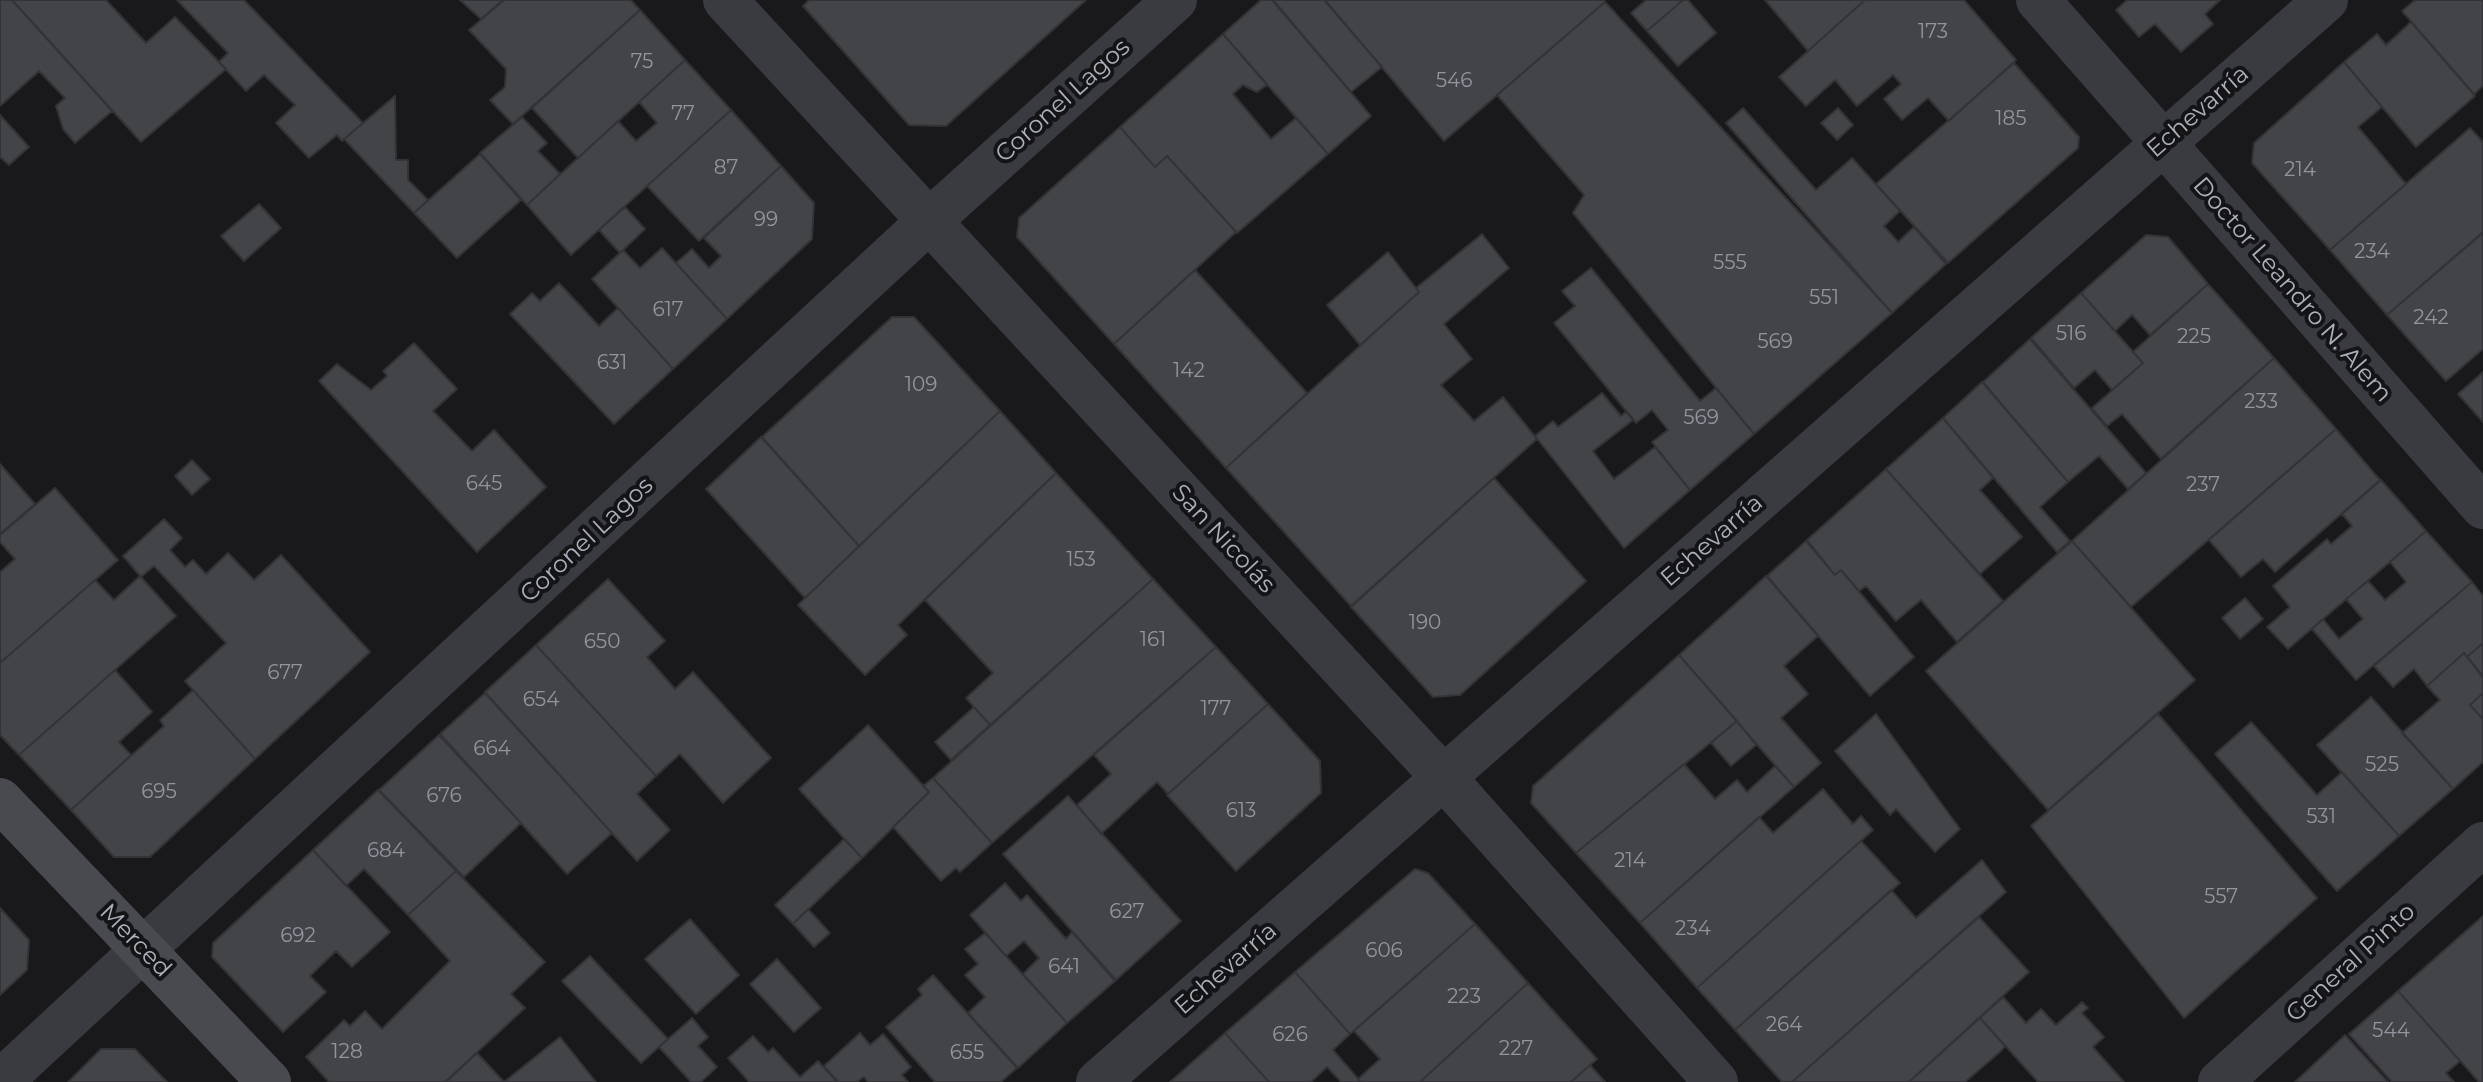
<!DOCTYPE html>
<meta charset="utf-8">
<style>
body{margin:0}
canvas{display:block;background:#19191b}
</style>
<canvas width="2483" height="1082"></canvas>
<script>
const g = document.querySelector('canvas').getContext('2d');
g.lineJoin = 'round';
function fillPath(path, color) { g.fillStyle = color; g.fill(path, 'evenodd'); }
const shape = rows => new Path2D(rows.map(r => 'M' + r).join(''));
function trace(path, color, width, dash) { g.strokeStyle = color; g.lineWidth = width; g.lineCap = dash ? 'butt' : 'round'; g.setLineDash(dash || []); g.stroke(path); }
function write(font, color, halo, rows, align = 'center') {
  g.font = font + ' Montserrat,sans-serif'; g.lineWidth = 8; g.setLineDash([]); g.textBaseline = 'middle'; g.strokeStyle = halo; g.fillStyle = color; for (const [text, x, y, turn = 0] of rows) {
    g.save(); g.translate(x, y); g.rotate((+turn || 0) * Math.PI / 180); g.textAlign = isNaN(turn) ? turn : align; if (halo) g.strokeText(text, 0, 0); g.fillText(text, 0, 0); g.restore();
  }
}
const building = shape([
 [0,0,12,0,112,111,75,143,63,129,56,106,65,98,39,71,0,106,0,0],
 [12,0,106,0,146,43,175,17,226,69,141,142,12,0],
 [177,0,244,0,363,123,342,141,337,135,309,158,276,123,295,105,264,75,246,91,219,62,228,53,177,0],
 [460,0,503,0,481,19,460,0],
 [504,0,631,0,640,10,513,124,490,100,505,87,506,69,469,30,504,0],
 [809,0,1086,0,946,126,909,125,803,6,809,0],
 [1261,0,1272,0,1371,116,1328,154,1223,34,1261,0],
 [1273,0,1324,0,1382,67,1351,92,1273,0],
 [1325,0,1604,0,1605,2,1444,141,1325,0],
 [1646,0,1683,0,1647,31,1631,13,1646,0],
 [1683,0,1688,0,1716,33,1678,66,1647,31,1683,0],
 [1765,0,1865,0,1808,51,1765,0],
 [1865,0,1964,0,2016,60,1949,121,1928,98,1902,120,1884,99,1901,84,1893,75,1857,106,1835,80,1806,106,1779,77,1865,0],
 [2127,0,2220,0,2205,14,2213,24,2181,52,2155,24,2139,37,2116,10,2127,0],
 [2415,0,2483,0,2483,86,2474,94,2402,11,2415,0],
 [1605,2,1892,313,1754,434,1573,213,1584,195,1497,95,1605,2],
 [640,10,685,60,578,158,532,108,640,10],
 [2411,22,2475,96,2416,147,2344,62,2377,34,2386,45,2411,22],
 [1223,34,1267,85,1257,92,1243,85,1233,94,1271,139,1296,118,1328,154,1237,233,1167,156,1155,167,1120,127,1223,34],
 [685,60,731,110,571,255,527,205,618,121,636,141,657,123,639,102,685,60],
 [2344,62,2382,107,2358,127,2406,184,2330,250,2252,163,2254,143,2344,62],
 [2014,63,2079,137,2078,148,1948,263,1876,184,2014,63],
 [395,96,396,160,408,160,408,180,428,200,414,213,344,139,395,96],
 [1743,108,1816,190,1852,158,1900,211,1884,226,1898,242,1914,227,1946,264,1892,313,1726,123,1743,108],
 [1838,108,1853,125,1837,140,1821,123,1838,108],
 [731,110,781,166,699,241,647,186,731,110],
 [0,115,29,147,9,165,0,157,0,115],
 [522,117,547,143,538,151,560,174,527,205,480,153,522,117],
 [1120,127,1155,167,1167,156,1236,232,1114,344,1017,237,1019,218,1120,127],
 [2470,128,2483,142,2483,232,2387,315,2330,250,2470,128],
 [480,154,521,200,457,258,414,213,480,154],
 [781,166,814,203,812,239,727,319,676,263,692,249,709,268,721,256,704,238,781,166],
 [259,204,281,228,244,261,221,236,259,204],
 [625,207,645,229,620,253,599,230,625,207],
 [2483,233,2483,349,2446,381,2387,315,2483,233],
 [1482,234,1509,268,1444,324,1472,359,1441,385,1474,421,1503,397,1537,439,1351,606,1226,468,1419,292,1416,288,1482,234],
 [2146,235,2168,237,2208,284,2150,335,2132,315,2115,331,2081,293,2146,235],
 [662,248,727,319,673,369,592,279,623,250,640,268,662,248],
 [1388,252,1419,292,1360,345,1327,305,1388,252],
 [1591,268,1700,401,1716,388,1754,434,1690,490,1652,442,1668,430,1652,410,1636,423,1554,323,1575,306,1562,291,1591,268],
 [1195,270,1307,393,1226,468,1114,344,1195,270],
 [559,283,599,326,618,308,673,369,614,424,510,314,532,293,540,301,559,283],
 [2208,284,2274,358,2161,459,2122,414,2107,426,2092,408,2143,363,2133,352,2208,284],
 [2081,293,2143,363,2112,390,2095,370,2074,388,2031,338,2081,293],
 [892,317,914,317,1000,411,859,546,762,437,892,317],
 [2030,339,2146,473,2128,489,2099,456,2068,482,1983,382,2030,339],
 [414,343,457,389,433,411,472,451,494,430,546,487,477,552,319,381,337,364,371,390,387,376,383,371,414,343],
 [2274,358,2336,429,2131,607,2072,541,2274,358],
 [2483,372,2483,422,2458,394,2483,372],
 [1982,382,2068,482,2040,507,2070,541,2057,552,1943,418,1982,382],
 [1602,393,1621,416,1626,412,1633,420,1593,451,1614,479,1655,447,1690,490,1624,548,1535,436,1553,421,1558,427,1602,393],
 [1000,411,1056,473,898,625,907,635,865,675,798,605,1000,411],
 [1943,418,1993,478,1980,490,2022,537,1980,574,1886,469,1943,418],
 [2336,429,2380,480,2275,572,2263,559,2241,577,2209,540,2336,429],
 [761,437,859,546,805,598,706,489,761,437],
 [192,460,210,479,192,495,175,476,192,460],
 [0,464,35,504,0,534,0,464],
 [1886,469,2003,601,1957,642,1921,600,1896,621,1866,586,1859,591,1841,570,1835,575,1807,540,1886,469],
 [1056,473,1153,579,990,725,966,698,993,673,925,600,1056,473],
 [1494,478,1586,581,1460,695,1433,697,1351,607,1494,478],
 [2381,480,2426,531,2288,649,2267,627,2290,607,2273,586,2327,539,2331,544,2352,526,2342,514,2381,480],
 [55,488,118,560,0,663,0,572,15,559,0,542,0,535,55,488],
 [164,519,182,538,170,550,185,567,193,560,206,574,228,553,254,580,281,555,370,652,255,759,185,681,226,643,154,566,141,577,123,556,164,519],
 [2426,531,2472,582,2356,680,2312,629,2323,619,2339,639,2363,619,2346,599,2368,581,2385,600,2406,582,2390,562,2426,531],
 [1806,541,1835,575,1841,570,1914,657,1870,696,1767,576,1806,541],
 [2072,541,2195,680,2048,810,1926,671,2072,541],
 [140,576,176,616,19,755,0,735,0,663,95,580,114,600,140,576],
 [1766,576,1818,636,1784,666,1808,694,1781,718,1821,763,1794,787,1679,655,1766,576],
 [608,579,665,641,647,657,675,689,693,672,771,758,723,803,680,754,656,776,536,645,608,579],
 [1153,579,1216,647,992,843,933,778,1153,579],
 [2472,582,2483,596,2483,643,2467,657,2464,653,2427,686,2414,669,2393,687,2374,666,2472,582],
 [2245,598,2263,619,2240,639,2222,618,2245,598],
 [2483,643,2483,678,2467,657,2483,643],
 [536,645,656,776,637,794,670,830,637,861,485,692,536,645],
 [1216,647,1268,704,1168,794,1157,782,1101,834,1077,805,1111,774,1094,755,1216,647],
 [2464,653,2483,676,2483,693,2470,705,2483,719,2483,762,2453,789,2402,733,2440,700,2427,686,2464,653],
 [1679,655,1737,721,1576,853,1531,803,1533,786,1679,655],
 [115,670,152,712,119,742,131,755,71,810,19,755,115,670],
 [193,690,255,759,150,857,114,857,71,810,164,726,160,720,193,690],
 [485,693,612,833,567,874,440,734,485,693],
 [2483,693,2483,719,2470,705,2483,693],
 [2371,697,2453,789,2399,836,2317,745,2371,697],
 [1268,704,1320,761,1321,793,1236,871,1167,795,1268,704],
 [974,707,990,725,951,760,935,742,974,707],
 [1876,714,1960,829,1935,852,1896,809,1890,815,1835,751,1876,714],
 [2158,714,2317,898,2184,1018,2031,826,2158,714],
 [1737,721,1756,745,1731,766,1711,743,1737,721],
 [2251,722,2317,795,2342,772,2399,836,2337,891,2215,754,2251,722],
 [868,725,929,792,862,858,799,789,868,725],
 [439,735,521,823,464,877,379,790,439,735],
 [1684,764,1715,799,1737,780,1747,792,1775,766,1794,787,1640,923,1576,853,1684,764],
 [933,778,992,843,960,872,956,868,941,881,893,827,929,792,923,786,933,778],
 [1823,789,1853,824,1861,816,1873,830,1697,988,1640,923,1759,817,1773,833,1823,789],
 [378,790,456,871,408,915,364,869,346,886,313,850,378,790],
 [1068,796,1181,921,1116,980,1003,854,1068,796],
 [844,839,862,858,793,924,775,905,844,839],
 [1861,841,1900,883,1735,1030,1697,988,1861,841],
 [313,850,390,932,352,967,336,951,310,976,326,992,283,1032,212,957,213,943,313,850],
 [1982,860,2006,892,1792,1082,1782,1082,1735,1030,1891,890,1916,918,1982,860],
 [1415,869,1428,873,1475,924,1350,1034,1295,972,1415,869],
 [456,871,545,962,511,994,525,1008,445,1082,329,1082,306,1057,344,1020,350,1026,365,1011,382,1029,450,961,408,915,456,871],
 [1005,883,1021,901,1027,895,1066,939,1072,932,1115,981,1067,1023,1023,974,1039,958,1024,941,1006,956,970,915,1005,883],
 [0,908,29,940,27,970,0,995,0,908],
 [808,909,830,933,814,947,793,924,808,909],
 [2483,916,2483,1082,2479,1082,2398,991,2483,916],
 [1979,917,2029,972,1909,1082,1792,1082,1979,917],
 [690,919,739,975,696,1014,645,959,690,919],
 [1475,924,1528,983,1420,1082,1361,1082,1358,1079,1380,1059,1354,1031,1475,924],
 [985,933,1067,1023,1018,1068,968,1013,985,997,965,975,978,964,965,949,985,933],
 [590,956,668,1039,641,1063,562,981,590,956],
 [777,959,821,1008,794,1032,750,984,777,959],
 [1295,972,1350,1034,1333,1050,1361,1082,1341,1082,1327,1067,1311,1082,1269,1082,1225,1033,1295,972],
 [933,975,1017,1068,1001,1082,935,1082,886,1027,922,995,918,989,933,975],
 [1528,983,1597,1059,1571,1082,1420,1082,1528,983],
 [2398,991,2460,1061,2446,1073,2454,1082,2392,1082,2349,1034,2398,991],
 [2003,997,2026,1023,2041,1009,2056,1025,2082,1002,2088,1008,2082,1013,2104,1037,2093,1047,2124,1082,2038,1082,1980,1018,2003,997],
 [692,1018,708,1037,698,1046,717,1067,701,1082,691,1082,659,1047,692,1018],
 [1980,1018,2005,1046,2001,1051,1965,1082,1909,1082,1980,1018],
 [860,1033,870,1045,883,1034,911,1067,902,1075,908,1082,868,1082,864,1077,857,1082,838,1082,824,1066,860,1033],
 [1225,1033,1269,1082,1170,1082,1225,1033],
 [2345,1035,2388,1082,2295,1082,2345,1035],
 [753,1036,768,1052,773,1048,800,1077,818,1061,837,1082,749,1082,728,1058,753,1036],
 [560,1037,596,1082,446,1082,477,1053,504,1082,560,1037],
 [101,1049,135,1049,167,1082,68,1082,101,1049],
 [1590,1065,1605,1082,1571,1082,1590,1065]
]);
fillPath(building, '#434448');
trace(building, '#333337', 2);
trace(shape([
 [725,0,1444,778,1716,1082],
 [2038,0,2483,507],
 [0,1082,928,222,1175,0],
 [1098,1082,2326,0],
 [2220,1082,2483,844]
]), '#3a3b40', 44);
trace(shape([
 [0,800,269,1082]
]), '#484a50', 44);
write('20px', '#91959e', null, [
 ["173",1933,32],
 ["75",642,62],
 ["546",1454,81],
 ["77",683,114],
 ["185",2011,119],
 ["87",726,168],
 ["214",2300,170],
 ["99",766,220],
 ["234",2372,252],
 ["555",1730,263],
 ["551",1824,298],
 ["617",668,310],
 ["242",2431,318],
 ["516",2071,334],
 ["225",2194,337],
 ["569",1775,342],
 ["631",612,363],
 ["142",1189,371],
 ["109",921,385],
 ["233",2261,402],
 ["569",1701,418],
 ["645",484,484],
 ["237",2203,485],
 ["153",1081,560],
 ["190",1425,623],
 ["161",1153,640],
 ["650",602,642],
 ["677",285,673],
 ["654",541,700],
 ["177",1216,709],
 ["664",492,749],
 ["525",2382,765],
 ["695",159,792],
 ["676",444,796],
 ["613",1241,811],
 ["531",2321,817],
 ["684",386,851],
 ["214",1630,861],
 ["557",2221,897],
 ["627",1127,912],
 ["234",1693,929],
 ["692",298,936],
 ["606",1384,951],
 ["641",1064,967],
 ["223",1464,997],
 ["264",1784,1025],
 ["544",2391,1031],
 ["626",1290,1035],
 ["227",1516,1049],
 ["128",347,1052],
 ["655",967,1053]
]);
write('24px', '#abb0bb', '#141416', [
 ["Coronel Lagos",1063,101,-42],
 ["Echevarría",2198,112,-41],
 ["Doctor Leandro N. Alem",2292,290,49],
 ["San Nicolás",1223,539,47],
 ["Coronel Lagos",587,540,-43],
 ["Echevarría",1712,541,-41],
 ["Merced",135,941,46],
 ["General Pinto",2351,963,-42],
 ["Echevarría",1226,969,-41]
]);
</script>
